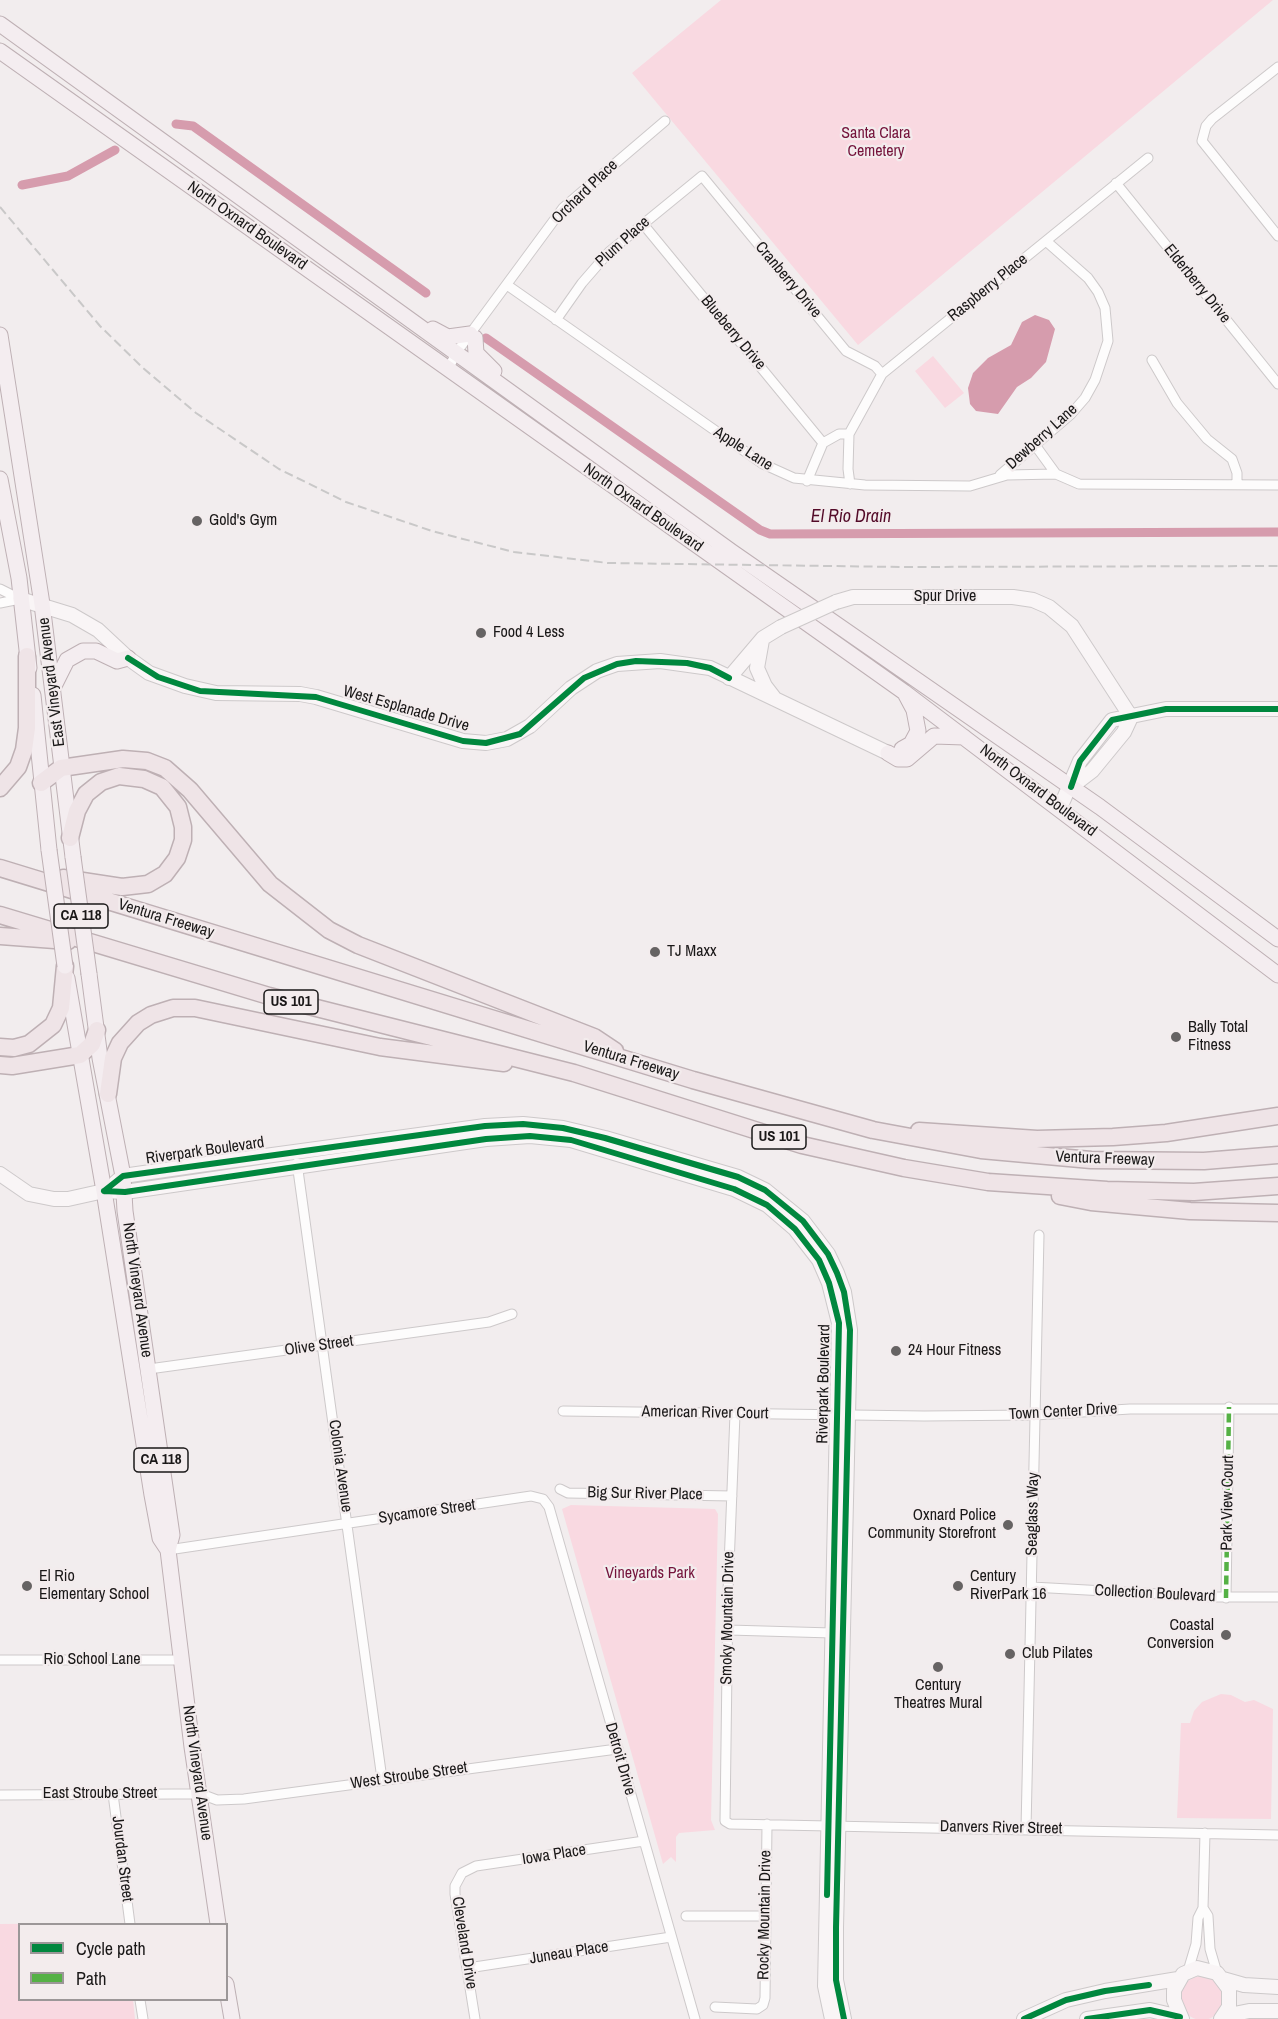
<!DOCTYPE html>
<style>
body{margin:0}
#map{position:relative;width:1278px;height:2019px;overflow:hidden;background:#f2edee;font-family:"Archivo Narrow",sans-serif}
canvas{display:block}
.legend{position:absolute;left:18px;top:1923px;width:210px;height:78px;box-sizing:border-box;background:#f3eced;border:2px solid #9c9798;margin:0;padding:8px 10px;list-style:none;font-size:18px;color:#1a1818}
.legend li{display:flex;align-items:center;gap:12px;height:30px}
.legend b{width:30px;border:2px solid #9c9798}
</style>
<div id="map">
<canvas width="1278" height="2019"></canvas>
<ul class="legend">
<li><b style="height:8px;background:#00873e"></b>Cycle path</li>
<li><b style="height:8px;background:#55b145"></b>Path</li>
</ul>
</div>
<script>
const g = document.querySelector('canvas').getContext('2d');
g.lineJoin = 'round';
function fillPath(path, color) { g.fillStyle = color; g.fill(path, 'evenodd'); }
const shape = rows => new Path2D(rows.map(r => 'M' + r).join(''));
function trace(path, color, width, dash) { g.strokeStyle = color; g.lineWidth = width; g.lineCap = dash ? 'butt' : 'round'; g.setLineDash(dash || []); g.stroke(path); }
function write(font, color, halo, rows, align = 'center') {
  g.font = font + ' "Archivo Narrow",sans-serif'; g.lineWidth = 4.5; g.setLineDash([]); g.textBaseline = 'middle'; g.strokeStyle = halo; g.fillStyle = color; for (const [text, x, y, turn = 0] of rows) {
    g.save(); g.translate(x, y); g.rotate((+turn || 0) * Math.PI / 180); g.textAlign = isNaN(turn) ? turn : align; if (halo) g.strokeText(text, 0, 0); g.fillText(text, 0, 0); g.restore();
  }
}
fillPath(shape([
 [721,0,1273,0,858,345,632,73],
 [933,356,964,393,945,408,915,371],
 [571,1505,715,1509,718,1514,711,1820,715,1830,679,1833,676,1837,676,1862,671,1857,663,1864,562,1509],
 [1221,1694,1231,1695,1245,1702,1254,1700,1273,1709,1271,1819,1177,1818,1181,1723,1190,1723,1194,1711,1202,1702],
 [122,1923,20,1924,20,2000,133,2000,135,2019,0,2019,0,1924],
 '1180 1998a22 22 0 1 1 44 0a22 22 0 1 1-44 0Z'
]), '#f9d9e1');
fillPath(shape([
 [1035,315,1049,320,1055,329,1046,362,1031,378,1017,387,998,414,976,411,970,404,968,388,973,373,988,358,1011,345,1022,322]
]), '#d69cad');
trace(shape([
 [176,124,193,126,426,293],
 [22,185,68,176,115,150],
 [486,338,760,530,770,534,1278,532]
]), '#d69cad', 9);
const street = shape([
 [1278,67,1212,119,1206,126,1202,141,1278,236],
 [1116,183,1278,384],
 [643,224,823,443],
 [507,285,763,464,794,478,865,485,970,486,1007,475,1056,474],
 [556,320,582,283,609,252,702,176,846,351,875,366,882,374],
 [1152,360,1177,403,1207,439,1232,459,1237,473,1237,484],
 [448,370,456,353,563,208,665,121],
 [1035,445,1056,474,1079,484,1278,485],
 [1000,475,1071,414,1085,398,1095,380,1108,341,1105,308,1098,292,1088,278,1046,241],
 [807,481,823,443,839,434,849,434],
 [850,484,848,469,849,434,882,374,1148,158],
 [0,589,20,599],
 [0,603,20,599],
 [297,1163,382,1779],
 [149,1369,489,1322,512,1314],
 [563,1411,924,1416,1035,1415,1130,1409,1278,1409],
 [735,1414,728,1591,725,1821,730,1824,1278,1835],
 [560,1489,568,1493,732,1496],
 [168,1550,531,1496,543,1499,549,1507,695,2019],
 [1032,1587,1214,1597,1278,1597],
 [1226,1598,1229,1407],
 [729,1630,832,1633],
 [0,1660,183,1660],
 [113,1794,130,1924],
 [0,1795,176,1794,201,1794,217,1800,244,1799,617,1749],
 [1026,1829,1039,1235],
 [1203,1908,1208,1916,1210,1949,1217,1973],
 [686,1916,765,1916],
 [468,1968,671,1937],
 [1188,1971,1196,1944,1198,1918,1203,1908,1205,1833],
 [140,2000,143,2019],
 [715,2007,757,2009,763,2005,765,1998,767,1824],
 [475,2019,455,1894,455,1886,462,1873,476,1866,644,1841]
]);
const secondary = shape([
 [20,599,72,615,98,630,128,658,149,673,185,686,216,693,300,694,316,697,463,741,486,743,507,739,530,726,571,688,597,671,617,664,660,661,710,668,888,753],
 [836,602,853,597,1013,597,1033,600,1049,607,1072,626,1131,717],
 [762,640,757,668,765,686,775,699],
 [729,678,763,638,781,627],
 [1071,787,1092,771,1124,732,1131,717],
 [1060,808,1080,761,1112,720,1166,709,1278,709],
 [0,1174,29,1194,54,1199,68,1199,104,1191,125,1192,486,1139,530,1136,571,1140,734,1189,767,1205,795,1229,819,1260,829,1283,839,1323,825,1986,832,2019],
 [115,1183,123,1176,199,1165,485,1126,523,1124,563,1128,605,1138,738,1177,765,1190,803,1221,828,1254,837,1273,844,1292,850,1330,836,1927,836,1980,844,2019],
 [1223,1979,1244,1985,1278,1987],
 [1224,2016,1249,2011,1278,2011],
 [1024,2019,1066,2000,1105,1991,1178,1979],
 [1087,2019,1150,2010,1180,2017],
 [1182,2019,1174,2000,1174,1990,1183,1974,1197,1968,1217,1973,1229,1989,1229,2007,1221,2019]
]);
const primary = shape([
 [0,24,732,552,1100,807,1278,939],
 [0,51,904,692,1278,975],
 [433,329,448,337,470,334],
 [0,335,42,604,73,857],
 [475,338,476,353,494,371],
 [0,479,19,578,29,668],
 [53,688,67,660,83,651,96,651,117,661,128,658],
 [33,695,49,850],
 [902,749,911,744,918,731,914,710,906,695],
 [888,753,898,759,907,759,934,736,964,737],
 [89,974,100,1058,123,1176,125,1211,172,1535,168,1550],
 [67,978,104,1191,152,1495,160,1538,168,1550,192,1747,218,1924],
 [226,1984,232,2019]
]);
const highway = shape([
 [41,783,61,768,123,759,147,761,165,768,190,790,270,884,329,930,358,945,594,1037,615,1051],
 [0,788,18,767,24,750,27,728,27,656],
 [0,868,693,1080,873,1130,981,1150,1091,1160,1204,1161,1278,1155],
 [63,878,122,887,148,884,165,874,177,858,183,840,183,827,178,807,162,787,144,779,119,776,101,782,86,794,77,811,70,838],
 [0,915,269,996,574,1073,802,1145,904,1168,988,1182,1107,1190,1194,1192,1278,1186],
 [0,936,68,941],
 [0,1047,14,1048,29,1044,53,1025,61,1008,65,966],
 [0,1065,12,1066,80,1055,92,1044,97,1030],
 [108,1094,113,1058,120,1043,138,1023,151,1015,173,1008,195,1008,380,1047,504,1063],
 [919,1131,1037,1139,1113,1137,1166,1133,1278,1116],
 [1060,1196,1091,1202,1190,1211,1278,1213]
]);
trace(street, '#cdc9ca', 11);
trace(secondary, '#cdc9ca', 16);
trace(primary, '#beb0b4', 17);
trace(highway, '#beb0b4', 19);
trace(street, '#fdfcfc', 9);
trace(secondary, '#f9f5f6', 14);
trace(primary, '#f4edf0', 15);
trace(highway, '#efe4e7', 16);
trace(shape([
 [0,207,100,326,143,368,196,413,279,469,346,502,432,531,514,552,608,563,902,567,1278,566]
]), '#c9c8c8', 2, [9, 4.5]);
const secondaryBridge = shape([
 [781,627,836,602]
]);
const primaryBridge = shape([
 [49,850,65,966],
 [73,857,89,974]
]);
trace(secondaryBridge, '#cdc9ca', 16, []);
trace(primaryBridge, '#beb0b4', 17, []);
trace(secondaryBridge, '#f9f5f6', 14);
trace(primaryBridge, '#f4edf0', 15);
trace(shape([
 [1226,1598,1229,1407]
]), '#55b145', 4.5, [9, 4.5]);
trace(shape([
 [128,658,158,677,200,691,316,697,463,741,486,743,520,734,584,678,617,664,636,661,687,663,710,668,729,678],
 [1071,787,1080,761,1112,720,1166,709,1278,709],
 [104,1191,123,1176,485,1126,523,1124,563,1128,605,1138,738,1177,765,1190,803,1221,828,1254,837,1273,844,1292,850,1330,836,1927,836,1980,844,2019],
 [104,1191,125,1192,486,1139,530,1136,571,1140,734,1189,767,1205,795,1229,819,1260,829,1283,839,1323,827,1895],
 [1024,2019,1066,2000,1105,1991,1149,1985],
 [1087,2019,1150,2010,1180,2017]
]), '#00873e', 6);
for (const [x, y, r, color] of [
 [197,521,6,"#666363"],
 [481,633,6,"#666363"],
 [655,952,6,"#666363"],
 [1176,1037,6,"#666363"],
 [896,1351,6,"#666363"],
 [1008,1525,6,"#666363"],
 [27,1586,6,"#666363"],
 [958,1586,6,"#666363"],
 [1226,1635,6,"#666363"],
 [1010,1654,6,"#666363"],
 [938,1667,6,"#666363"]
]) { const dot = new Path2D(); dot.arc(x, y, r, 0, 2 * Math.PI); g.fillStyle = color; g.fill(dot); trace(dot, '#f3eced', 2); }
for (const [x, y, w] of [
 [81,916,54],
 [291,1002,54],
 [779,1137,54],
 [161,1460,54]
]) { const box = new Path2D(); box.roundRect(x - w / 2, y - 12, w, 24, 4.5); g.fillStyle = '#f3eced'; g.fill(box); trace(box, '#1a1818', 1.5); }
write('bold 15px', '#1a1818', null, [
 ["CA 118",81,916],
 ["US 101",291,1002],
 ["US 101",779,1137],
 ["CA 118",161,1460]
]);
write('16px', '#74133b', '#f3eced', [
 ["Santa Clara",876,134],
 ["Cemetery",876,152],
 ["Vineyards Park",650,1574]
]);
write('16px', '#1a1818', '#f3eced', [
 ["Orchard Place",585,192,-44],
 ["North Oxnard Boulevard",247,226,35],
 ["Plum Place",623,242,-42],
 ["Cranberry Drive",788,280,50],
 ["Elderberry Drive",1197,284,51],
 ["Raspberry Place",988,288,-39],
 ["Blueberry Drive",733,333,50],
 ["Dewberry Lane",1042,437,-42],
 ["Apple Lane",743,449,33],
 ["North Oxnard Boulevard",643,508,35],
 ["Spur Drive",945,597],
 ["East Vineyard Avenue",52,682,-97],
 ["West Esplanade Drive",406,709,16],
 ["North Oxnard Boulevard",1038,791,37],
 ["Ventura Freeway",166,919,17],
 ["Ventura Freeway",631,1061,17],
 ["Riverpark Boulevard",205,1151,-8],
 ["Ventura Freeway",1105,1159,2],
 ["North Vineyard Avenue",137,1290,82],
 ["Olive Street",319,1346,-8],
 ["Riverpark Boulevard",824,1384,-89],
 ["Town Center Drive",1063,1412,-3],
 ["American River Court",705,1413,1],
 ["Colonia Avenue",340,1466,82],
 ["Big Sur River Place",645,1494,1],
 ["Park View Court",1228,1503,-89],
 ["Sycamore Street",427,1512,-8],
 ["Seaglass Way",1033,1514,-89],
 ["Collection Boulevard",1155,1594,3],
 ["Smoky Mountain Drive",728,1618,-89],
 ["Rio School Lane",92,1660],
 ["Detroit Drive",620,1759,74],
 ["North Vineyard Avenue",197,1773,82],
 ["West Stroube Street",409,1776,-8],
 ["East Stroube Street",100,1794],
 ["Danvers River Street",1001,1828,1],
 ["Iowa Place",554,1855,-9],
 ["Jourdan Street",122,1859,83],
 ["Rocky Mountain Drive",765,1915,-89],
 ["Cleveland Drive",464,1943,81],
 ["Juneau Place",569,1953,-9]
]);
write('16px', '#1a1818', '#f3eced', [
 ["Gold's Gym",209,521],
 ["Food 4 Less",493,633],
 ["TJ Maxx",667,952],
 ["Bally Total",1188,1028],
 ["Fitness",1188,1046],
 ["24 Hour Fitness",908,1351],
 ["Oxnard Police",996,1516,"right"],
 ["Community Storefront",996,1534,"right"],
 ["El Rio",39,1577],
 ["Elementary School",39,1595],
 ["Century",970,1577],
 ["RiverPark 16",970,1595],
 ["Coastal",1214,1626,"right"],
 ["Conversion",1214,1644,"right"],
 ["Club Pilates",1022,1654],
 ["Century",938,1686,"center"],
 ["Theatres Mural",938,1704,"center"]
], 'left');
write('italic 18px', '#530a28', '#f3eced', [
 ["El Rio Drain",851,517]
]);
</script>
